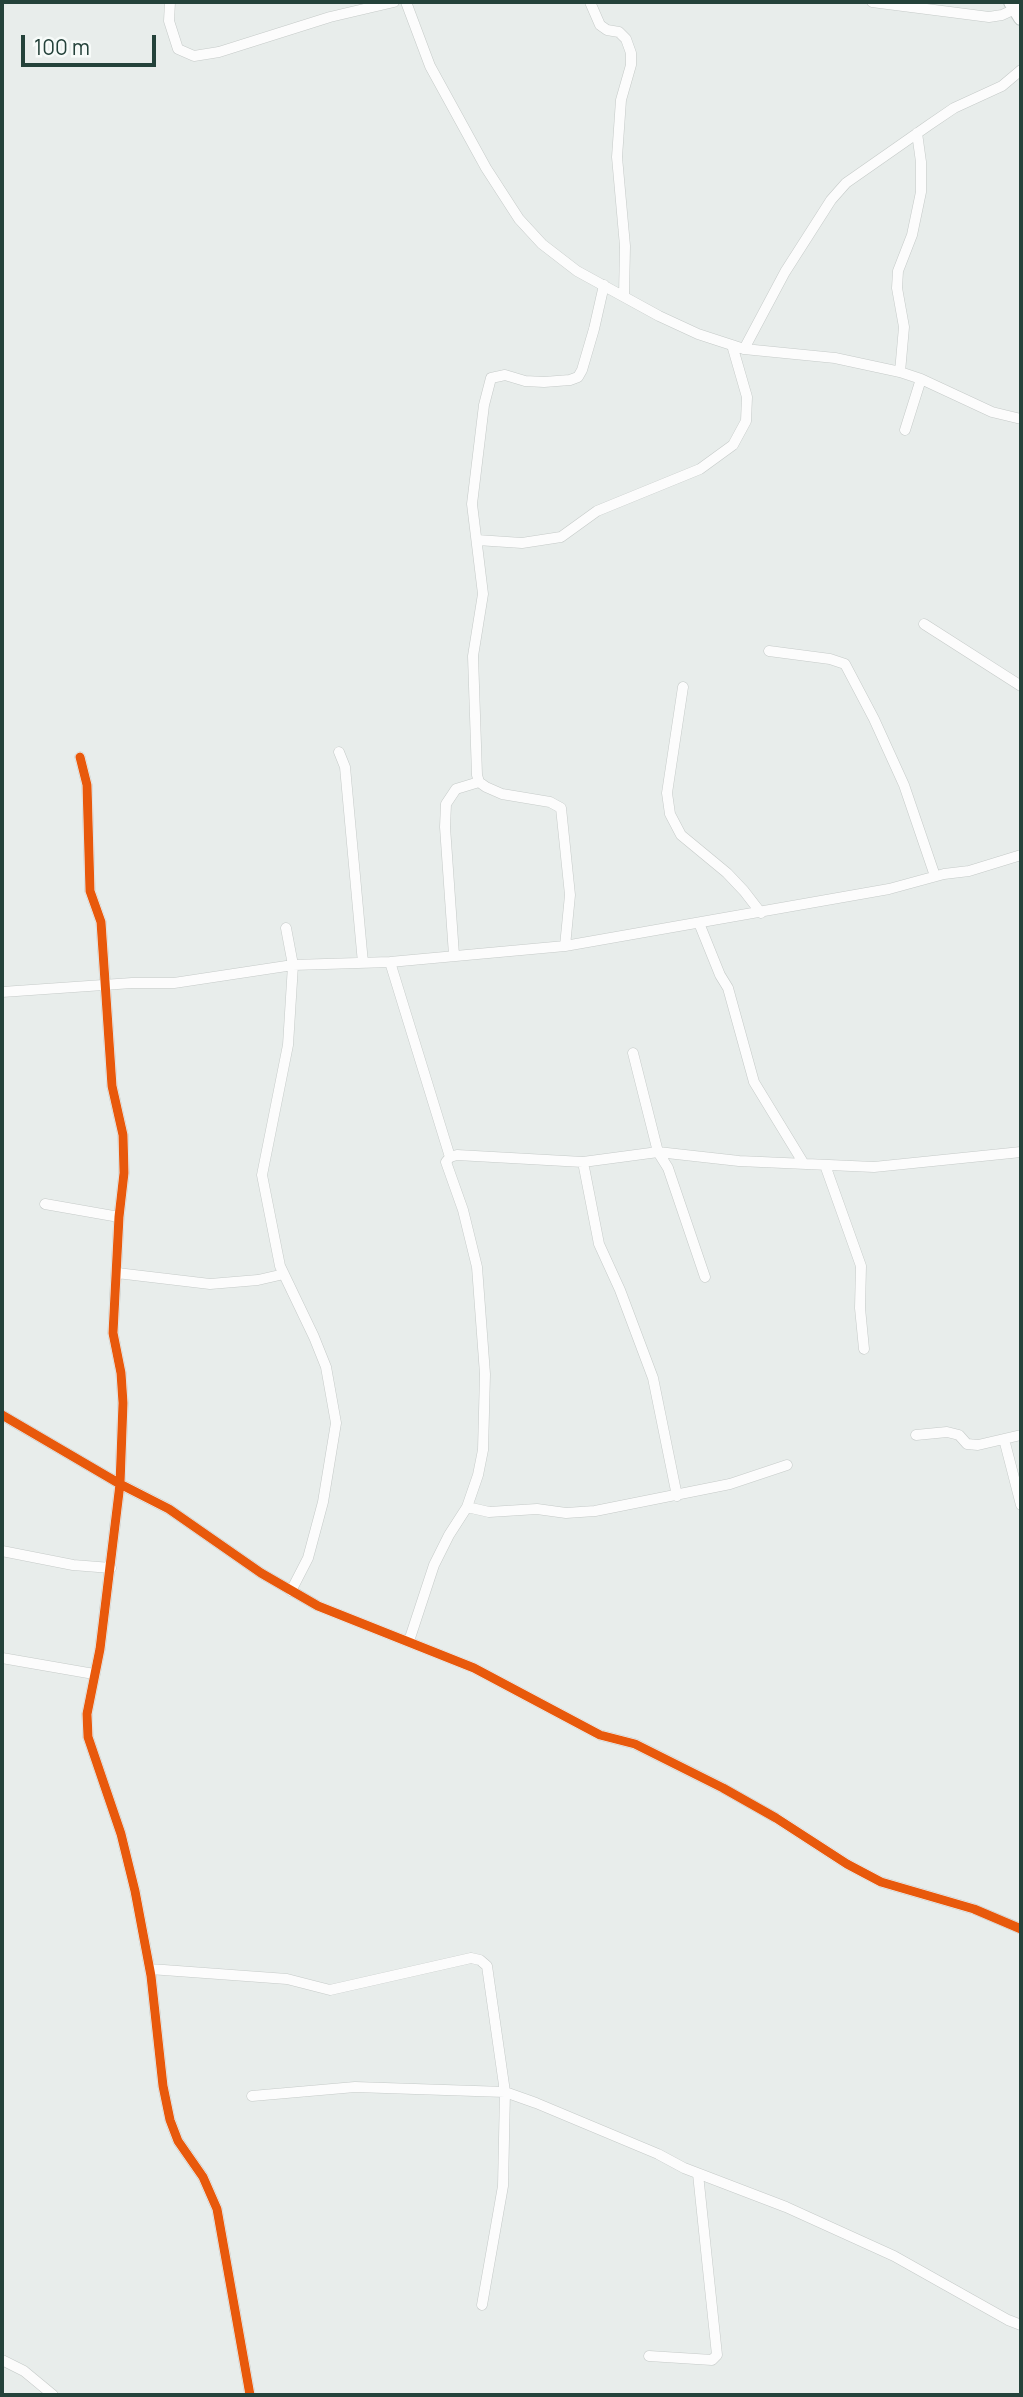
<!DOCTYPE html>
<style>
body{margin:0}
#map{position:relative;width:1023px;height:2397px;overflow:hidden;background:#e8edeb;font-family:Manrope,sans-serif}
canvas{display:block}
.frame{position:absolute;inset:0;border:4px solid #24423a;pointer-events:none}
.scale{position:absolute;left:21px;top:35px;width:135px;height:32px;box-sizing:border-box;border:4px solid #24423a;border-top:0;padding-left:9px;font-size:21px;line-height:24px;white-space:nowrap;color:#24423a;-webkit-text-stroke:5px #f7fbf9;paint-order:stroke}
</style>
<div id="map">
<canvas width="1023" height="2397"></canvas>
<div class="frame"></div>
<div class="scale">100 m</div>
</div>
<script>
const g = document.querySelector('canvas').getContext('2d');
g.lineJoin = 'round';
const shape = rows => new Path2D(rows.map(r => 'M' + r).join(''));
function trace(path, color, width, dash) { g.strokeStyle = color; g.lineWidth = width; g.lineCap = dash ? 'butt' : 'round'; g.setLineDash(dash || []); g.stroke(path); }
const street = shape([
 [170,2,169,21,178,49,194,56,219,52,330,17,394,2],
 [406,2,430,66,486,168,519,219,542,244,577,271,659,316,698,334,744,349,835,358,900,372,921,379,992,412,1021,419],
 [590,2,600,25,607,30,619,32,626,39,631,53,631,65,621,100,617,157,625,246,624,296],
 [872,2,989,17,1002,15,1015,9],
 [744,349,785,272,831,200,846,183,929,125,954,108,1002,86,1021,70],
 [900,372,904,327,897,288,898,271,912,235,921,192,921,162,917,133],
 [905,430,921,379],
 [477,540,522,543,561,537,597,511,700,469,733,445,746,421,747,397,732,345],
 [924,624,1021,686],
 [769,651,830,659,845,664,874,719,904,785,935,876],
 [683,687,667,793,670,814,681,835,727,873,744,891,761,913],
 [339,752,345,767,363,963],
 [80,757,87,785,90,891,101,922,112,1086,123,1135,124,1173,119,1217,113,1333,121,1373,123,1403,120,1484,100,1649,87,1714,88,1737,121,1834,135,1891,151,1976,163,2086,170,2120,178,2141,203,2177,217,2209,250,2395],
 [699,923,720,975,728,988,754,1082,804,1164],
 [286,928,293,965,288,1045,262,1175,280,1266,314,1337,326,1367,336,1423,323,1502,308,1558,291,1591],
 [565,946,570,895,561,808,550,802,502,794,486,787,479,782,477,775,473,656,483,594,472,504,484,405,491,378,505,375,525,381,544,382,570,380,578,377,582,370,594,329,604,285],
 [454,955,445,827,446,804,456,789,479,782],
 [390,962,450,1157,446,1162,463,1210,477,1267,485,1374,483,1450,478,1475,467,1507,449,1535,434,1565,409,1641],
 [2,992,132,983,174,983,293,965,390,962,565,946,889,889,944,874,969,871,1021,855],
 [633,1053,658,1152,668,1168,705,1277],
 [450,1157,457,1155,583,1162,658,1152,739,1161,874,1167,1021,1152],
 [583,1162,599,1244,620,1290,653,1378,677,1496],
 [825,1165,861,1266,860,1308,864,1349],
 [45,1204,119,1217],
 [117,1273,210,1284,258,1280,284,1274],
 [2,1415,120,1484,169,1509,261,1573,318,1606,474,1668,600,1735,635,1744,723,1788,776,1818,847,1864,881,1882,974,1909,1021,1929],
 [916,1435,947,1432,959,1435,967,1444,978,1445,1021,1435],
 [1004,1439,1021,1505],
 [467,1507,489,1512,537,1509,566,1513,595,1511,730,1484,787,1465],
 [2,1551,73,1565,111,1568],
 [2,1658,94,1674],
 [150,1969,287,1979,330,1990,471,1958,480,1960,487,1966,505,2092,503,2186,482,2305],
 [252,2096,355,2087,505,2092,536,2103,658,2154,684,2168,786,2207,894,2256,1008,2320,1021,2325],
 [649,2356,712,2360,717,2355,698,2174],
 [2,2360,24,2371,53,2395]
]);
const secondary = shape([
 [1011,2,1021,18]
]);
trace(street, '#c5cac8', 11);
trace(secondary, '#c3cbc8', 16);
trace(street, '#fcfcfc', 10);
trace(secondary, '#fcfcfc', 14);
trace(shape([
 [80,757,87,785,90,891,101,922,112,1086,123,1135,124,1173,119,1217,113,1333,121,1373,123,1403,120,1484,100,1649,87,1714,88,1737,121,1834,135,1891,151,1976,163,2086,170,2120,178,2141,203,2177,217,2209,250,2395],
 [2,1415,120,1484,169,1509,261,1573,318,1606,474,1668,600,1735,635,1744,723,1788,776,1818,847,1864,881,1882,974,1909,1021,1929]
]), '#e8590c', 9);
</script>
